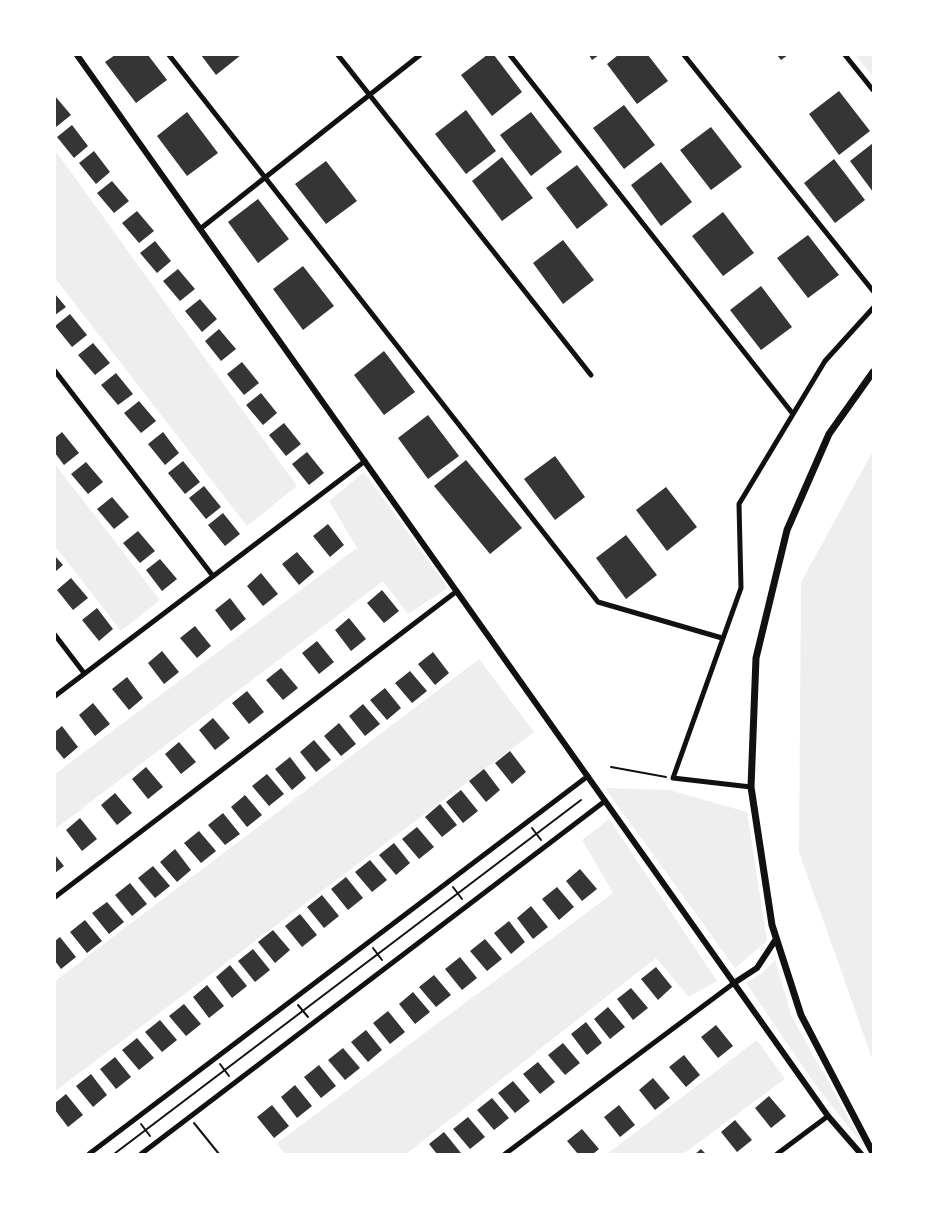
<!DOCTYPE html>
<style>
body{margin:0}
#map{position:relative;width:928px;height:1209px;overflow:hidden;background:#fff;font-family:Roboto,sans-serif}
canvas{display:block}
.frame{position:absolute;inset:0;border:56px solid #fff;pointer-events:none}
</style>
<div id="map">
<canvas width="928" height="1209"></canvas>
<div class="frame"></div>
</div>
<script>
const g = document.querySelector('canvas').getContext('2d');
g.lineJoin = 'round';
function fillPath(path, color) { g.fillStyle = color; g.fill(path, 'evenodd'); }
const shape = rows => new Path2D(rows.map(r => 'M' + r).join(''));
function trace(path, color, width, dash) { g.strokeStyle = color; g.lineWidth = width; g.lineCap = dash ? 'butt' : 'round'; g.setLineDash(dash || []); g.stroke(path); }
fillPath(shape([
 [855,55,873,55,873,77],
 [55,150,297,486,247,526,55,278],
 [873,451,873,1061,799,852,801,582],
 [55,464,160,600,121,631,55,546],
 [364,472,448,588,408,614,383,581,55,829,55,774,357,548,329,501],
 [479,659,534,732,55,1091,55,981],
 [605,788,669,790,747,812,767,941,735,968],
 [609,819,717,981,689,997,656,958,406,1154,285,1154,277,1143,613,893,582,840],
 [775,960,792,1017,864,1146,819,1090,746,983,762,973],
 [757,1040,785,1079,683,1154,607,1154]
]), '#eee');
fillPath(shape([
 [115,55,148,55,167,80,136,103,105,62],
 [201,55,241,55,216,75],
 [487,55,494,55,522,92,492,116,461,75],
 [589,55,599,55,592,60],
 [618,55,648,55,668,81,637,104,607,64],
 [777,55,788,55,781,60],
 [839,91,870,131,839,155,809,114],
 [55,96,71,115,56,127,55,126],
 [624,105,655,145,624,169,593,128],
 [466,110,496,151,466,174,435,134],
 [187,112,218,153,187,176,157,136],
 [531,112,562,152,531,176,500,135],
 [72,125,88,146,74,158,57,137],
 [711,127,742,167,711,190,680,150],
 [873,143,873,192,850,161],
 [94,151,110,172,96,184,79,163],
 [502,157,533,198,502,221,472,181],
 [834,159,865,200,835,223,804,183],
 [326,161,357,201,326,224,295,184],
 [661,162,692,202,661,226,631,185],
 [577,165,608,205,577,229,546,188],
 [112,181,129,201,114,213,97,193],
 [258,199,289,239,258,263,228,222],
 [137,211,154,231,139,243,122,223],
 [723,212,754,253,723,276,692,236],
 [808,235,839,275,808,298,777,258],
 [563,240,594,280,563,304,533,263],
 [155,241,171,261,157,273,140,253],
 [303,266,334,306,303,330,273,289],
 [178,269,195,289,180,301,163,281],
 [761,286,792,327,761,350,730,310],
 [55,294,66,307,55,315],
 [200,299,217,319,202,332,185,311],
 [70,314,87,335,72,347,55,326],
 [219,329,236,349,221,361,205,341],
 [93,343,110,363,95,375,78,355],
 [384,351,415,392,384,415,354,375],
 [242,362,259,383,244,395,227,374],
 [116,373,133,394,118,405,101,385],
 [261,393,277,413,263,425,246,405],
 [139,401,156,421,141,433,124,413],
 [428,415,459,456,428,479,398,438],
 [284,423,301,444,286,456,269,435],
 [62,432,79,453,64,465,55,453,55,438],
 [163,432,179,453,165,465,148,444],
 [307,452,324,473,309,485,292,464],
 [555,456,585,497,555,520,524,479],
 [466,460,522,528,490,554,434,486],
 [183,461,200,482,185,494,168,473],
 [86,462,103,482,88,494,71,474],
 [204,486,221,507,206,519,189,498],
 [666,487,697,527,667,551,636,510],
 [112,497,129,517,114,529,97,509],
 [223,513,240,534,225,546,208,525],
 [328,524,344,545,330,557,313,536],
 [138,531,155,551,140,563,123,543],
 [626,535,657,575,626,599,596,558],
 [297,552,314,572,299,585,282,564],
 [55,556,63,565,55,572],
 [160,559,177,579,162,591,146,570],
 [261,573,278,594,263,606,247,586],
 [71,578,88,598,73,610,57,590],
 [382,590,399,611,384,623,367,603],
 [230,598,246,619,231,631,215,610],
 [97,608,113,629,99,641,82,620],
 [349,618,366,639,351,651,335,630],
 [195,626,211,646,197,658,180,638],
 [317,641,334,662,319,674,302,653],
 [162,651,179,672,164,684,148,663],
 [433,652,449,673,435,685,418,664],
 [281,668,298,688,283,700,266,680],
 [410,671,427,691,412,703,395,683],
 [127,677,143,698,129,710,112,689],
 [385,688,401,708,387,720,370,700],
 [247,691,264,712,249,724,232,703],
 [93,703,110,724,95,736,79,715],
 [363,704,380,724,365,736,349,716],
 [213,718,230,738,215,750,199,730],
 [339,723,356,744,341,756,324,736],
 [62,726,78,747,64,759,55,748,55,732],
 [314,740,331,760,316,772,300,752],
 [179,742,196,762,181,774,165,754],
 [510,751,526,772,512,784,495,763],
 [290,757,306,778,292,790,275,769],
 [146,767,163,787,148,799,132,779],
 [484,769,500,790,486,802,469,781],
 [267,774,284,794,269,806,252,786],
 [461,790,478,811,463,823,446,802],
 [115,793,132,813,117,825,101,805],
 [245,795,262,815,247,827,231,807],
 [440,804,457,825,442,837,425,817],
 [223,813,240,834,225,845,208,825],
 [80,818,97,839,82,851,66,830],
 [417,827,434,847,419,859,402,839],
 [199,831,216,851,201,863,184,843],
 [394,843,410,863,396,875,379,855],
 [175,849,191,870,177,882,160,862],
 [55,855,64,866,55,873],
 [370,860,387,880,372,892,355,872],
 [153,866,170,886,155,898,138,878],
 [580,869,597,889,582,901,566,881],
 [346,877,363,898,348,910,331,889],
 [130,883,147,904,132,916,115,895],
 [557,887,574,907,559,920,542,899],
 [322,895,339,916,324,928,307,907],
 [107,902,124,922,109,934,92,913],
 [531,906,548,927,533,939,517,918],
 [300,914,317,935,302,947,285,926],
 [85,920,102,941,87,953,70,932],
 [509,921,525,942,511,954,494,933],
 [273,930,290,950,275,963,258,942],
 [60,937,76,957,61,969,55,961,55,941],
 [485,939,502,959,487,971,470,951],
 [253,949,270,970,255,982,238,961],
 [460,957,477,978,462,990,445,969],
 [230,965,247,986,232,998,216,977],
 [656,967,672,987,658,1000,641,979],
 [434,975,451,995,436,1007,419,987],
 [207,985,224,1006,209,1018,193,997],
 [631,988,648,1008,633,1020,617,999],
 [413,992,430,1012,415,1024,399,1004],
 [184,1004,201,1024,186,1036,169,1016],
 [608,1007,625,1027,610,1039,594,1019],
 [388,1011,405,1032,390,1044,373,1023],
 [160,1020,177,1040,162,1052,145,1032],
 [586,1022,602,1043,587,1055,571,1034],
 [716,1025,733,1046,718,1058,701,1037],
 [366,1030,382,1050,368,1062,351,1042],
 [137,1038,154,1058,139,1070,122,1050],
 [563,1043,580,1063,565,1075,548,1055],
 [343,1048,360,1068,345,1080,328,1060],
 [684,1055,700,1075,686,1087,669,1067],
 [115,1057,131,1077,116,1089,100,1069],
 [538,1062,555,1082,540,1094,523,1074],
 [319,1065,336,1086,321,1098,304,1077],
 [91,1074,107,1095,93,1107,76,1086],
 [653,1078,670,1098,655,1110,639,1090],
 [513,1081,530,1101,515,1113,498,1093],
 [295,1085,312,1106,297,1118,281,1097],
 [66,1094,83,1115,68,1127,55,1110,55,1103],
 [769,1096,786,1116,771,1128,755,1108],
 [492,1098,509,1118,494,1130,477,1110],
 [272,1105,289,1126,274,1138,257,1117],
 [619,1105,635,1125,620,1137,604,1117],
 [468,1117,485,1137,470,1149,453,1129],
 [735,1120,752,1140,737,1152,721,1132],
 [582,1129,599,1149,593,1154,578,1154,567,1141],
 [444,1132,461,1153,459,1154,437,1154,429,1144],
 [701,1149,706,1154,695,1154]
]), '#353535');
trace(shape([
 [611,767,666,777],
 [532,828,541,840],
 [453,887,462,899],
 [373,948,382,960],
 [298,1005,308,1017],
 [220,1064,229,1076],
 [194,1123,219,1154],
 [141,1124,150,1136],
 [114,1154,581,800]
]), '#111', 2);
trace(shape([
 [169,55,598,602,722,638],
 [338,55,591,375],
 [510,55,793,414],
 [684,55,873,291],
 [845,55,873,90],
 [200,229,420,55],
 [55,371,213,576],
 [55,635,84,673],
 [55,696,365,461],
 [751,787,673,778,741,588,739,504,825,361,873,308],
 [55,897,457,591],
 [89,1154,588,776],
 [141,1154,605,801],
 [505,1154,734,983],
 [777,1154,828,1116]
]), '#111', 5);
trace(shape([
 [77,55,828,1116,861,1154],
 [734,983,757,968,776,939]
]), '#111', 6);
trace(shape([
 [873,372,829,434,787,530,756,658,751,787,772,925,801,1015,873,1153]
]), '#111', 7);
</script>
